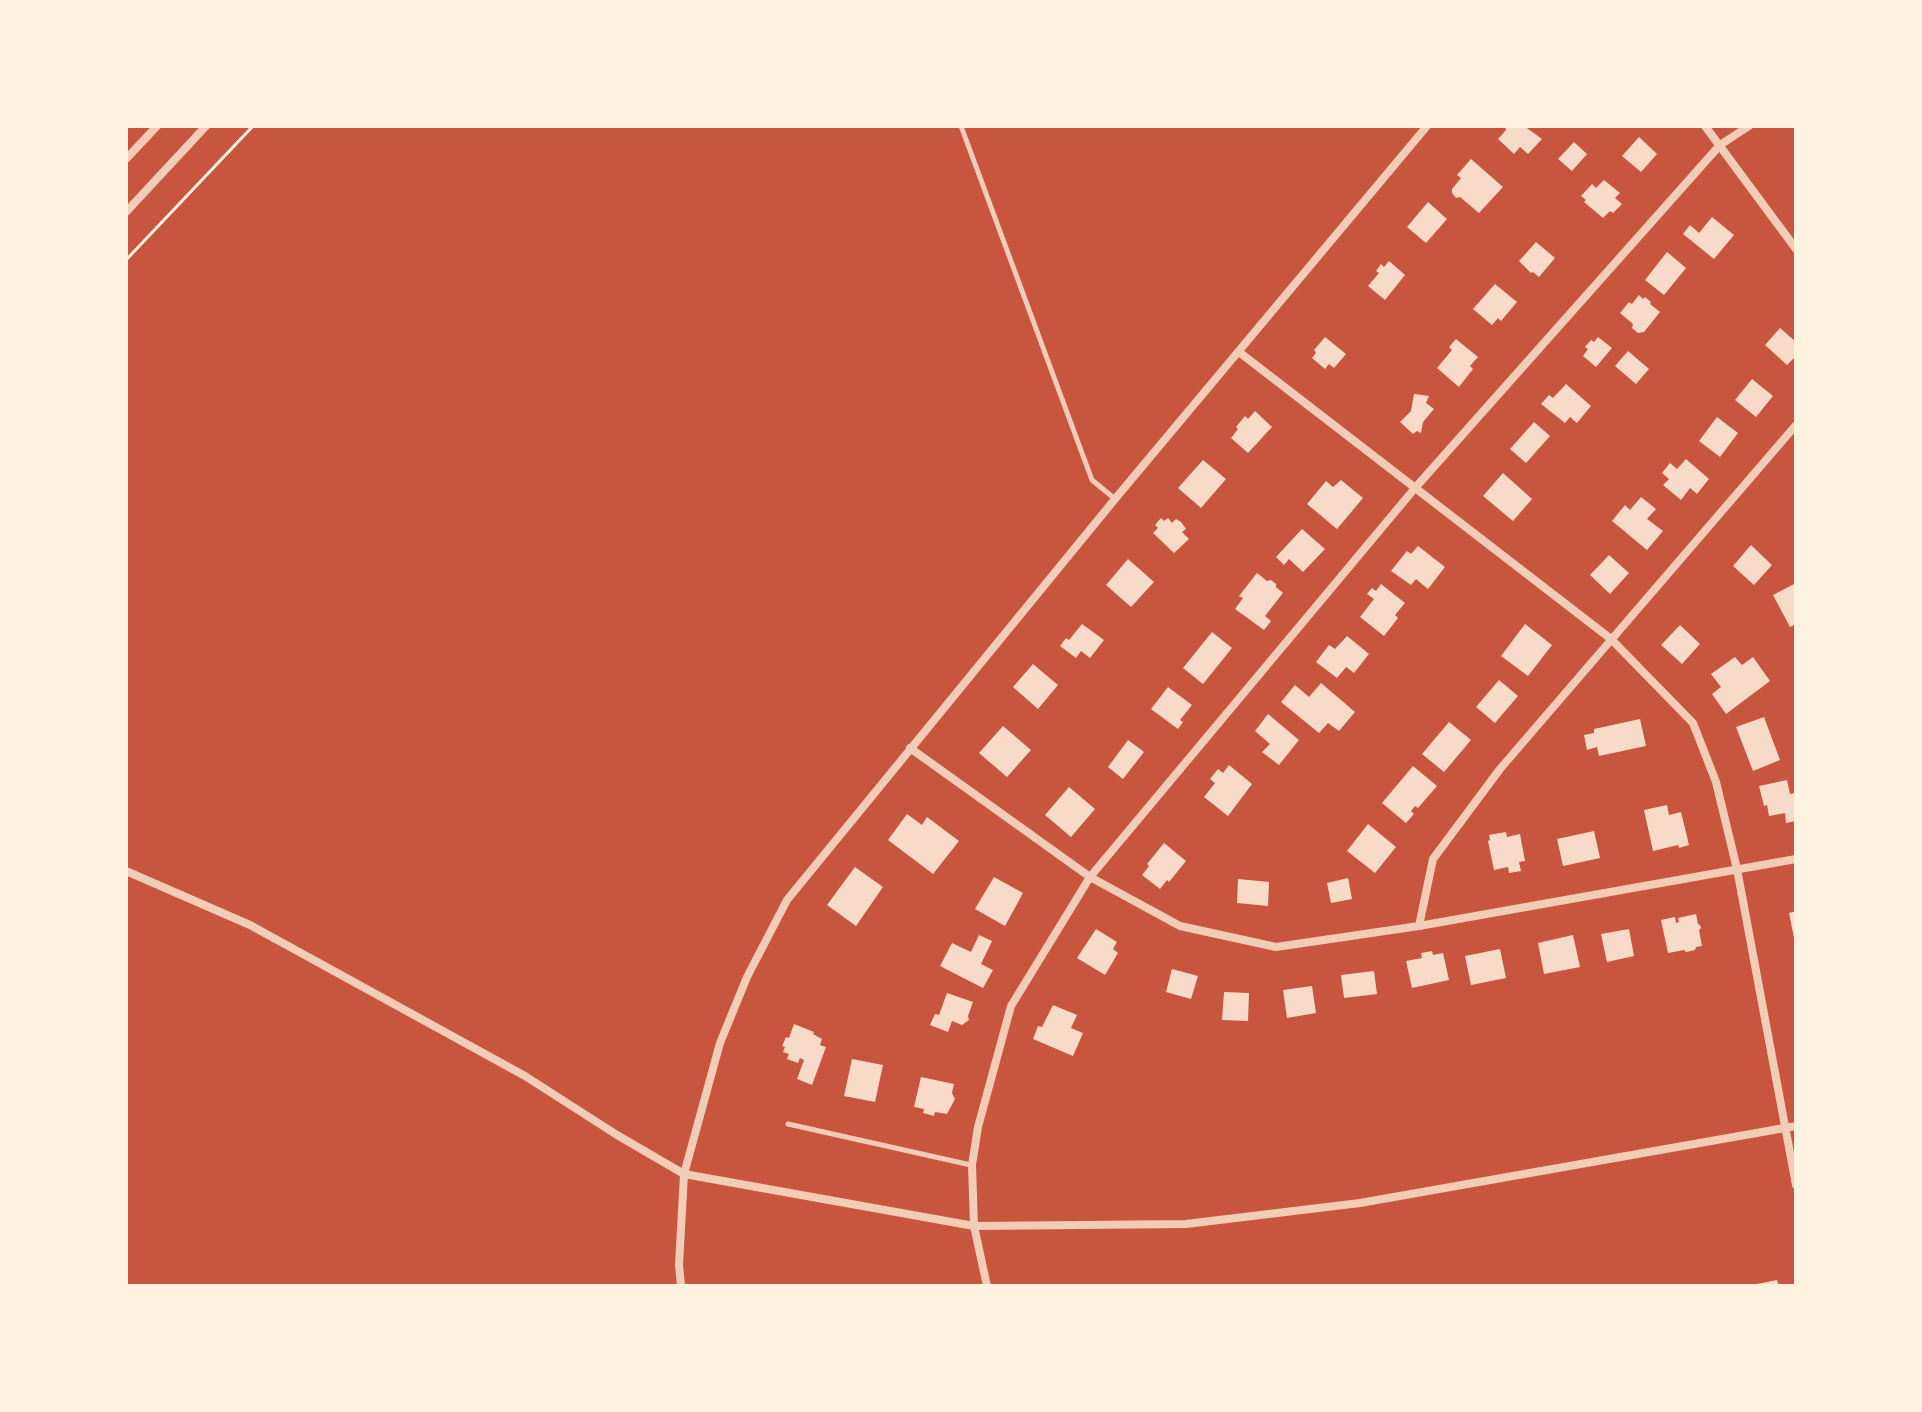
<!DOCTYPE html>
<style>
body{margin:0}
#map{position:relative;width:1922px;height:1412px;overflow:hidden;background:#c8553d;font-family:"Roboto Condensed",sans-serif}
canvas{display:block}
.frame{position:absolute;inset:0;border:128px solid #fff3e0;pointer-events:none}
</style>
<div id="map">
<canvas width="1922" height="1412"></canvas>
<div class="frame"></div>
</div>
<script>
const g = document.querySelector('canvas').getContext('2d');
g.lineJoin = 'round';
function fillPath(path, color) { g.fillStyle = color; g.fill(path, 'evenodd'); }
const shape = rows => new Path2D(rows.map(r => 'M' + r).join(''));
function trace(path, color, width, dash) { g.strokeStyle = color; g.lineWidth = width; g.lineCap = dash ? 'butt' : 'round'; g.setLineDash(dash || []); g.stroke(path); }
fillPath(shape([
 [1505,126,1524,126,1542,139,1528,154,1520,147,1514,154,1498,139,1506,130],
 [1639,137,1657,154,1641,172,1622,156],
 [1574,142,1587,154,1572,171,1558,159],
 [1471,159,1503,187,1479,213,1460,197,1456,198,1452,193,1452,189,1461,178,1457,175],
 [1604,180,1620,193,1615,198,1622,204,1613,213,1610,211,1603,218,1584,202,1586,200,1581,196,1592,184,1596,188],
 [1428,202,1447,219,1426,243,1407,227],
 [1712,217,1734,235,1714,259,1683,234,1690,225,1699,233],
 [1536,242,1555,258,1539,277,1533,272,1531,273,1519,261],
 [1667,252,1686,268,1664,295,1645,280],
 [1389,261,1405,275,1385,300,1368,286,1379,273,1376,271,1381,264,1384,267],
 [1495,284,1517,302,1501,321,1498,318,1492,325,1473,309],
 [1639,295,1643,299,1645,297,1651,302,1650,304,1660,312,1644,332,1638,333,1632,328,1633,324,1620,313,1629,302,1632,304],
 [1780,328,1796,342,1796,356,1787,365,1765,345],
 [1325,337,1346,354,1334,368,1329,364,1325,369,1312,358,1316,353,1314,350],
 [1598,337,1612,348,1596,367,1583,356,1588,349,1585,347,1591,340,1594,342],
 [1456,339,1478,357,1470,366,1473,369,1459,387,1437,368,1452,350,1449,347],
 [1628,351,1649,369,1636,384,1615,366],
 [1752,379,1773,396,1756,417,1735,400],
 [1566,384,1591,406,1577,423,1570,417,1565,423,1541,404,1549,395,1553,398],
 [1414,394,1429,396,1426,403,1434,409,1423,422,1421,433,1417,431,1413,434,1400,422,1411,411],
 [1255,411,1272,427,1248,453,1231,438,1238,429,1236,427,1245,416,1248,419],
 [1717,417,1738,433,1720,457,1699,441],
 [1534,422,1550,436,1526,463,1510,449],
 [1686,459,1709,479,1697,494,1690,488,1681,500,1663,485,1669,479,1662,473,1670,463,1677,469],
 [1203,460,1226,479,1201,508,1178,488],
 [1503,473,1532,499,1513,521,1483,496],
 [1341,480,1363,498,1337,529,1307,504,1326,481,1333,487],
 [1641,497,1656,509,1647,519,1663,531,1647,550,1612,521,1625,505,1630,510],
 [1161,518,1164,521,1168,518,1172,523,1176,519,1181,522,1186,529,1182,532,1189,539,1174,553,1153,533,1158,528,1155,525],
 [1302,529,1325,549,1303,572,1289,559,1284,565,1276,557],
 [1751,545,1772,565,1754,585,1733,566],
 [1418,546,1445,567,1428,589,1416,579,1411,585,1391,571,1407,551,1411,554],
 [1609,555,1629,573,1610,594,1590,575],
 [1128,559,1154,582,1131,607,1106,585],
 [1257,573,1267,581,1271,580,1276,584,1276,587,1283,593,1265,616,1271,621,1264,630,1235,609,1243,598,1239,596],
 [1796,583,1796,624,1790,627,1773,595],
 [1381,584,1405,603,1395,615,1398,618,1384,636,1360,617,1374,599,1367,594,1372,588,1376,591],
 [1082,624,1104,640,1090,658,1081,651,1076,658,1060,646,1066,638,1069,640],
 [1525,624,1552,645,1528,676,1501,656],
 [1680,625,1700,644,1682,664,1661,645],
 [1212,632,1232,648,1203,684,1183,668],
 [1347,636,1369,654,1354,673,1346,667,1337,678,1316,662,1329,645,1335,649],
 [1735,657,1742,665,1753,657,1770,681,1726,714,1712,694,1721,687,1711,674],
 [1033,664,1058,685,1038,709,1013,687],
 [1499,680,1518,696,1495,723,1476,707],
 [1321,683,1355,712,1339,731,1328,723,1319,733,1281,702,1295,685,1309,697],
 [1168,687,1192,705,1180,720,1183,722,1178,729,1151,709],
 [1268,714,1299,740,1279,765,1262,752,1270,744,1255,731],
 [1764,717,1780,760,1753,771,1736,727],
 [1640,719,1646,746,1599,756,1597,747,1587,750,1584,735,1594,733,1594,729],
 [1449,722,1471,740,1444,772,1422,754],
 [1003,726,1031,750,1007,777,979,753],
 [1128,740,1144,752,1123,779,1108,767],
 [1229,765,1252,784,1228,816,1204,797,1215,783,1210,779,1218,769,1223,773],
 [1413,766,1437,786,1418,808,1415,806,1411,811,1414,814,1406,823,1382,803],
 [1787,780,1790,794,1794,793,1796,821,1786,823,1785,813,1769,816,1767,805,1764,806,1759,786],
 [1069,787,1095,809,1071,837,1045,815],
 [1667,805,1669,815,1681,812,1689,845,1679,848,1678,845,1653,851,1644,810],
 [907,814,922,825,927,817,959,841,933,874,888,840],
 [1368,824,1396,847,1375,873,1347,851],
 [1594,831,1600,858,1563,866,1557,839],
 [1506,832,1507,837,1520,834,1525,861,1519,862,1521,871,1509,873,1508,867,1494,870,1488,841,1490,840,1489,835],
 [1164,843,1186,861,1169,882,1167,880,1160,889,1142,875,1149,866,1147,864],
 [855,867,883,887,856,926,827,905],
 [994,877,1023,893,1005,926,975,909],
 [1348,878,1352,899,1331,903,1327,883],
 [1238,879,1269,882,1268,906,1237,903],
 [1796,911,1796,943,1795,943,1789,913],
 [1696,914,1698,924,1700,925,1701,928,1699,930,1702,946,1696,947,1695,950,1686,952,1684,950,1668,953,1661,920,1675,917,1676,923,1679,922,1678,918],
 [1096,929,1117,942,1113,949,1118,953,1105,975,1077,958],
 [1629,929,1634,956,1607,962,1601,934],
 [979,935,992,941,981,964,993,970,983,988,940,966,952,943,971,952],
 [1573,935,1580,967,1544,974,1538,943],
 [1500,949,1506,978,1471,985,1465,956],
 [1432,951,1433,955,1443,953,1449,980,1412,988,1406,961,1422,958,1421,953],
 [1172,969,1198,976,1191,999,1166,992],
 [1374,971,1377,994,1344,998,1341,975],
 [1312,986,1316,1013,1287,1018,1283,990],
 [1224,992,1249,993,1248,1021,1222,1020],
 [947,993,973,1002,968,1016,969,1020,962,1025,952,1021,948,1032,930,1025,935,1014,939,1015],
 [1053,1005,1077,1015,1071,1028,1083,1033,1073,1056,1033,1039,1038,1026,1042,1027],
 [794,1024,814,1032,813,1034,822,1039,820,1045,826,1047,812,1085,797,1079,804,1060,800,1058,798,1063,787,1059,789,1054,783,1052,785,1047,782,1046,786,1037,789,1038],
 [852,1059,883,1065,875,1102,844,1096],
 [921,1077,954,1084,952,1093,955,1099,947,1114,935,1112,934,1116,923,1113,924,1109,914,1107],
 [1777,1280,1779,1286,1752,1286,1752,1285]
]), '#f7dbc8');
trace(shape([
 [126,260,253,126]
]), '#fff3e0', 3);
trace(shape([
 [961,126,1092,480,1115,499],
 [788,1124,971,1165]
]), '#f1ccb7', 5);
trace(shape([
 [1705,126,1796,249],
 [126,159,157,126],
 [126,212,206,126],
 [1239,352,1611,639,1693,723,1716,782,1737,869,1796,1185],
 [910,748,1090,877,1180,926,1276,947,1419,926,1796,859],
 [126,871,250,925,525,1076,617,1135,684,1174,974,1226,1186,1224,1360,1203,1796,1126],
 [1419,926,1433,859,1500,769,1796,425],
 [681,1286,679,1265,684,1174,720,1043,747,977,787,900,1115,499,1427,126],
 [987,1286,974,1226,972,1165,978,1127,1011,1006,1090,877,1415,488,1720,145,1749,126]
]), '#f1ccb7', 8);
</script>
